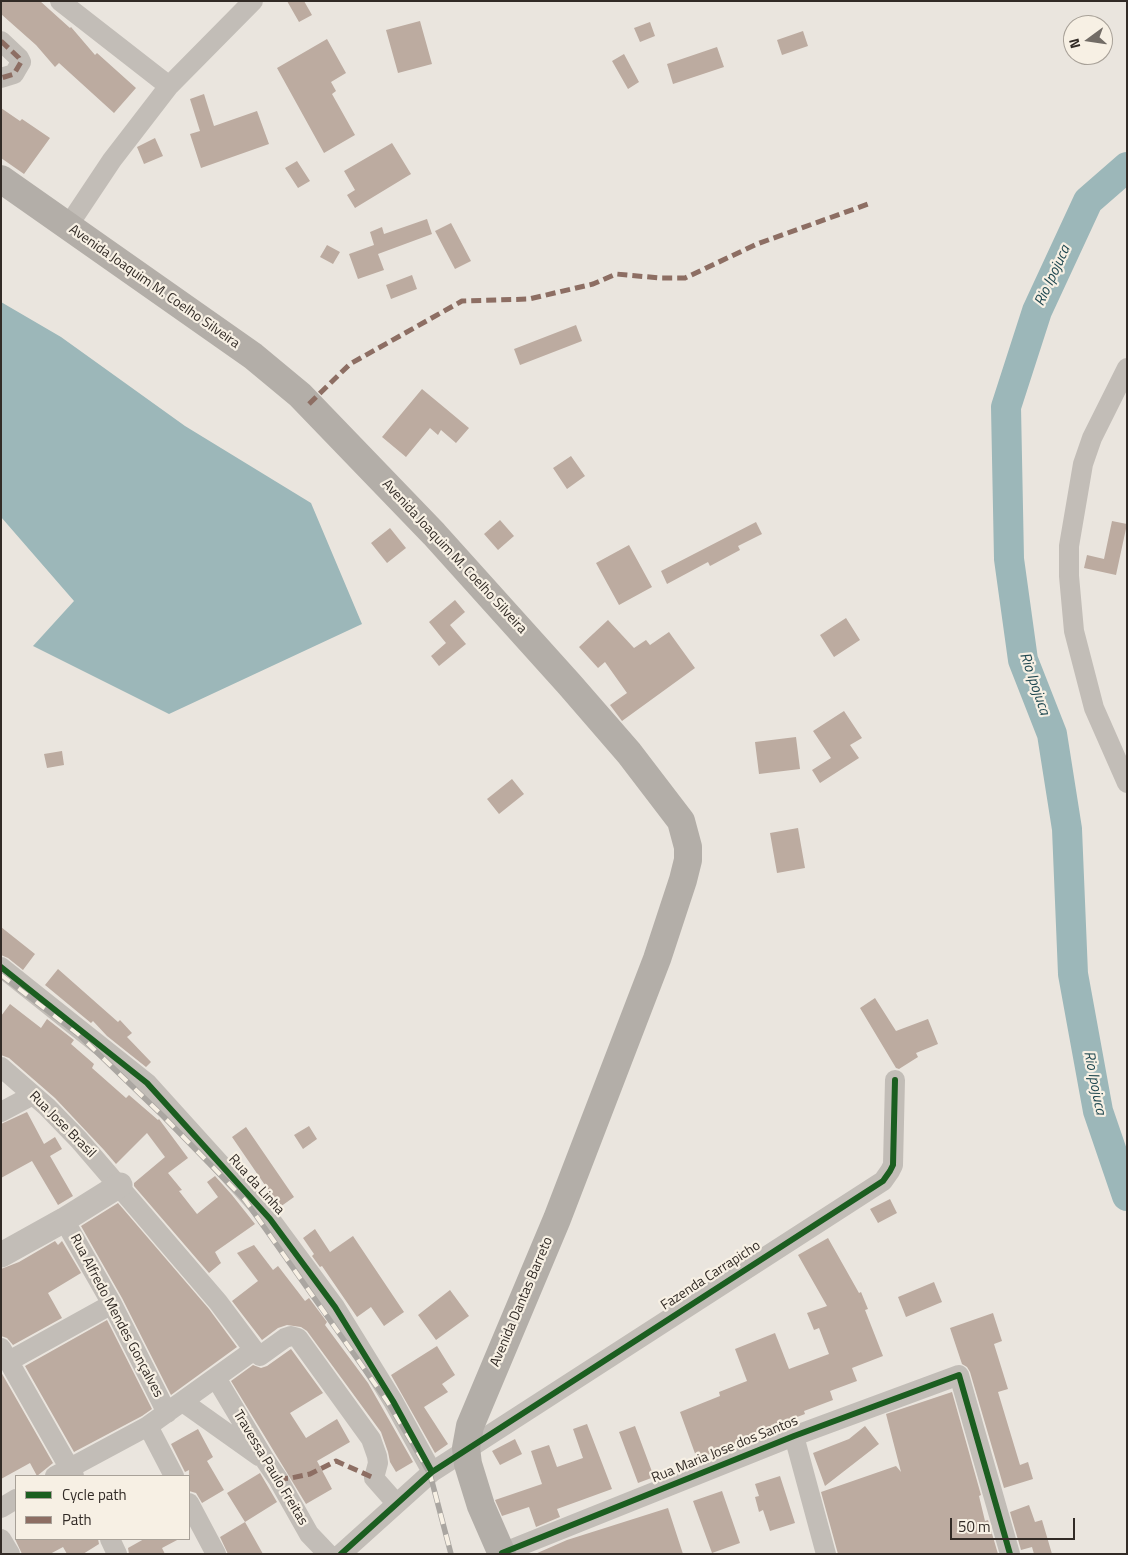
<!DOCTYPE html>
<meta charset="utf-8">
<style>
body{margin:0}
#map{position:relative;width:1128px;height:1555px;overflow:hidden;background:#eae5de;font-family:"Titillium Web",sans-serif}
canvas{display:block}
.frame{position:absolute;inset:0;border:2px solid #322b26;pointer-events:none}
.legend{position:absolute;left:15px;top:1475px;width:175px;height:65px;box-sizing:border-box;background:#f7f0e4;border:1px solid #a8a198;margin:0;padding:6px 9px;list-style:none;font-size:15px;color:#322b26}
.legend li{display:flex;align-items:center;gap:10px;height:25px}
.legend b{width:25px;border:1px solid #a8a198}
.north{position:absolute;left:1063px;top:15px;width:50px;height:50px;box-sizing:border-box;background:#f7f0e4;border:1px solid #a8a198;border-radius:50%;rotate:256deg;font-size:14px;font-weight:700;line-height:20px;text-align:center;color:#322b26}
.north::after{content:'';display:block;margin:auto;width:18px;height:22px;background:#726c66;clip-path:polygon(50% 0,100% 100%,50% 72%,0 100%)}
.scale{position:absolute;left:950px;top:1518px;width:125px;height:22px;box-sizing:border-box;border:2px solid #322b26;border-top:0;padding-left:6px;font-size:15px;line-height:18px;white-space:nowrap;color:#322b26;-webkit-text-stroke:4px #f7f0e4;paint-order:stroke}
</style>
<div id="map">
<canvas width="1128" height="1555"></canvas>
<div class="frame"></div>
<ul class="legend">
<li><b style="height:6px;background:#1b5e20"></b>Cycle path</li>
<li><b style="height:6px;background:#8d6e63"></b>Path</li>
</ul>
<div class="north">N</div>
<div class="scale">50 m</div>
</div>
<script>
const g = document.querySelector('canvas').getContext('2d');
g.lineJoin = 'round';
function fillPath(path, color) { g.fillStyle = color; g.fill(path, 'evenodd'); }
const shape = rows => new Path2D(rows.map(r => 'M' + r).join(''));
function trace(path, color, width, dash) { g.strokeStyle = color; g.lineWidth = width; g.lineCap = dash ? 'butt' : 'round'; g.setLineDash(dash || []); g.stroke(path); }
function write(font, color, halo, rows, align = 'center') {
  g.font = font + ' "Titillium Web",sans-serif'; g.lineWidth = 4.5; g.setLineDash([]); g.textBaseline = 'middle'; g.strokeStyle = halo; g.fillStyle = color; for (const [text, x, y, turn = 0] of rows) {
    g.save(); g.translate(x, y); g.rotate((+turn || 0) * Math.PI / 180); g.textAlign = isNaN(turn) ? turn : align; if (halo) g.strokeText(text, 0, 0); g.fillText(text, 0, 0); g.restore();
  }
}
fillPath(shape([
 [1,302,61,337,185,426,311,503,362,624,169,714,33,646,74,601,1,517]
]), '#9cb7b9');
trace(shape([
 [1127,167,1088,201,1037,311,1006,407,1009,559,1023,660,1052,734,1067,829,1073,974,1098,1111,1127,1196]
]), '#9cb7b9', 30);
fillPath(shape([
 [1,1,40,1,70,28,71,27,95,55,97,53,136,88,114,113,59,63,55,67,36,45,1,14],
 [287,1,304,1,312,15,299,22],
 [420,21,432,64,398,73,386,30],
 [650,22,655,36,640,42,634,28],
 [803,31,808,46,782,55,777,40],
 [327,39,346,73,331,82,336,91,332,94,355,135,324,153,277,68],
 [717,47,724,67,673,84,667,64],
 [624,54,639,82,628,89,612,61],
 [204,94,214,126,257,111,269,144,201,168,190,134,200,131,190,99],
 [1,108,20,121,22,119,50,138,24,174,1,158],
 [155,138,163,156,144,164,137,147],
 [392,143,411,174,355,208,347,195,355,190,344,171],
 [297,161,310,181,298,188,285,168],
 [427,219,432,234,378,254,384,270,358,279,349,254,374,245,370,232,382,227,384,234],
 [451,223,471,261,455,269,435,231],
 [327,245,340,252,333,264,320,257],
 [412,275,417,289,391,299,386,285],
 [576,325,582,341,520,365,514,349],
 [422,389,469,428,456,443,441,430,438,435,430,428,406,457,382,437],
 [571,456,585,476,567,489,553,468],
 [500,520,514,536,498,550,484,534],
 [1112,521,1127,524,1116,575,1084,568,1087,555,1104,559],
 [756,522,762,534,738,546,740,550,710,566,708,562,667,584,661,571],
 [390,528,406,548,387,563,371,543],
 [629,545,652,587,619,605,596,563],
 [455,600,465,612,450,625,466,644,439,666,431,656,446,643,429,622],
 [846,618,860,640,834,657,820,635],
 [608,620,634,648,646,640,650,645,669,632,695,668,622,721,610,705,627,693,605,662,598,668,579,647],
 [844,711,862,738,850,745,859,758,820,783,812,770,831,758,813,731],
 [796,737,800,769,759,774,755,742],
 [62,751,64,765,47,768,44,754],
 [512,779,524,794,499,814,487,799],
 [798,828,805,868,777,873,770,833],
 [1,927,35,954,23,970,8,958,1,955],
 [58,969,118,1022,120,1020,132,1033,127,1037,151,1062,146,1067,107,1036,93,1021,91,1023,45,985],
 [875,998,896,1031,928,1019,938,1044,916,1053,918,1057,899,1069,896,1068,860,1008],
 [10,1004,41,1028,47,1019,74,1040,71,1044,94,1064,92,1068,126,1098,129,1095,158,1120,159,1119,188,1158,168,1173,182,1190,179,1191,197,1214,218,1197,207,1182,215,1176,232,1195,255,1224,215,1252,221,1263,209,1273,134,1186,134,1183,165,1157,147,1133,116,1164,104,1150,55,1098,9,1058,1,1055,1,1016],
 [27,1112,44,1144,55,1137,62,1149,50,1156,73,1196,58,1205,32,1161,1,1178,1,1124],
 [309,1126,317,1139,303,1149,294,1135],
 [246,1127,294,1197,280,1207,232,1137],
 [890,1199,897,1213,878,1223,870,1209],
 [118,1203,209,1309,237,1347,171,1395,122,1298,81,1226],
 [315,1229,330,1252,353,1236,404,1312,384,1326,371,1307,357,1317,322,1266,320,1267,312,1256,314,1254,303,1238],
 [828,1238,859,1293,861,1292,868,1309,865,1310,883,1356,852,1368,857,1381,830,1391,833,1400,804,1411,805,1414,737,1440,738,1443,697,1459,680,1412,720,1396,719,1392,747,1381,735,1349,775,1333,789,1369,829,1354,819,1328,814,1330,807,1313,827,1306,798,1255],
 [55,1241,58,1245,62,1241,81,1273,48,1293,62,1318,13,1345,7,1338,1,1336,1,1269,19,1262],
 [254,1245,273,1270,278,1266,305,1301,309,1298,327,1322,325,1325,368,1383,413,1462,396,1472,390,1462,388,1452,381,1432,307,1331,301,1327,287,1325,278,1328,262,1340,232,1301,258,1281,237,1253],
 [934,1282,942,1302,906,1317,898,1297],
 [450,1290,469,1316,436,1340,418,1315],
 [993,1313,1002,1341,994,1344,1008,1389,998,1392,1020,1465,1028,1462,1033,1479,1004,1488,970,1372,967,1367,962,1364,950,1328],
 [107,1320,152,1409,142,1416,74,1452,25,1366],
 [437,1346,455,1375,442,1384,448,1392,424,1407,448,1444,435,1453,391,1375],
 [291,1349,323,1393,290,1413,306,1438,337,1419,350,1442,317,1461,332,1489,306,1504,231,1381,253,1365,261,1368,267,1366],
 [1,1372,53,1463,37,1476,30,1463,1,1479],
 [952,1392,981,1495,979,1496,985,1521,988,1520,998,1554,838,1554,821,1492,896,1466,901,1472,886,1414],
 [587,1424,612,1489,557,1509,560,1517,536,1527,529,1507,502,1516,495,1500,542,1484,531,1451,549,1445,557,1467,583,1458,573,1429],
 [635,1426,654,1477,638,1483,619,1432],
 [865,1426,879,1444,825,1486,813,1453,849,1439],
 [198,1429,213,1457,207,1461,224,1490,202,1503,196,1493,189,1491,189,1470,185,1472,171,1444],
 [515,1439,522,1454,500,1465,492,1451],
 [260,1473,277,1502,245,1522,263,1554,228,1554,220,1537,245,1522,227,1493],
 [780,1476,795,1523,770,1531,763,1510,759,1512,755,1497,759,1496,755,1484],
 [722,1491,740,1543,712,1553,693,1501],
 [1029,1505,1035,1522,1042,1520,1052,1554,1034,1554,1032,1547,1021,1550,1010,1512],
 [668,1508,683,1554,535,1554,567,1540],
 [15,1539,98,1539,99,1544,83,1554,67,1554,63,1547,50,1554,22,1554],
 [144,1539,179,1539,162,1548,165,1554,129,1554,128,1548]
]), '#bcaba0');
trace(shape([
 [60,1,169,86],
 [1,41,19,58,21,62,14,74,1,78],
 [68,226,112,160,169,86,253,1],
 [1127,368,1092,438,1083,464,1069,546,1069,576,1074,631,1094,708,1127,783],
 [1,967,147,1083,270,1219,335,1307,393,1401,432,1472],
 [1,1067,47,1107,79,1140,218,1302,254,1350,148,1426,55,1476],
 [1,1112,33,1095],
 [64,1220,112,1304,167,1413],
 [1,1348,74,1476],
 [254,1350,260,1356,285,1338,291,1336,298,1338,371,1439,377,1456,378,1463,374,1478,396,1503],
 [9,1361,112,1304],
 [216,1378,265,1460,278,1479,309,1534,328,1554],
 [183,1402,259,1456],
 [148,1426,174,1476],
 [794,1436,826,1554],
 [189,1503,216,1554],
 [1,1508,16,1499],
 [1,1539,10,1554],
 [110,1539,117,1554],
 [502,1553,794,1436,959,1375,1010,1554],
 [341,1554,432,1472,883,1181,890,1171,893,1165,895,1080]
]), '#c2bdb7', 20);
trace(shape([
 [1,1255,64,1220,120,1185]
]), '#c2bdb7', 25);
trace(shape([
 [1,179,253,356,300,395,434,534,570,685,629,753,681,821,688,847,688,860,683,880,657,959,557,1219,470,1426,466,1448,468,1464,481,1506,502,1554]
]), '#b3aea8', 28);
const rail = shape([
 [1,975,78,1034,163,1116,245,1200,387,1401,414,1446,430,1474,451,1554]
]);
trace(rail, '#aaa6a1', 5.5);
trace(rail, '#f7f0e4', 4, [11]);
trace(shape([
 [1,41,19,58,21,62,14,74,1,78],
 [309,404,350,364,462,301,529,299,593,284,616,274,660,278,685,278,757,244,871,203],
 [278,1479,291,1478,310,1474,336,1461,374,1478]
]), '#8d6e63', 5, [10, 5]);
trace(shape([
 [1,967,147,1083,270,1219,335,1307,393,1401,432,1472],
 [502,1553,794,1436,959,1375,1010,1554],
 [341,1554,432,1472,883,1181,890,1171,893,1165,895,1080]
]), '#1b5e20', 6);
write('14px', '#322b26', '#f7f0e4', [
 ["Avenida Joaquim M. Coelho Silveira",154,287,35],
 ["Avenida Joaquim M. Coelho Silveira",454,557,47],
 ["Rua Jose Brasil",62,1125,45],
 ["Rua da Linha",256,1185,48],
 ["Fazenda Carrapicho",711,1276,-33],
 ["Avenida Dantas Barreto",522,1302,-67],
 ["Rua Alfredo Mendes Gonçalves",116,1316,62],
 ["Rua Maria Jose dos Santos",725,1450,-22],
 ["Travessa Paulo Freitas",270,1468,59]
]);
write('italic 15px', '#1f4850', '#f7f0e4', [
 ["Rio Ipojuca",1053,276,-65],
 ["Rio Ipojuca",1034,684,71],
 ["Rio Ipojuca",1094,1083,79]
]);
</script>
